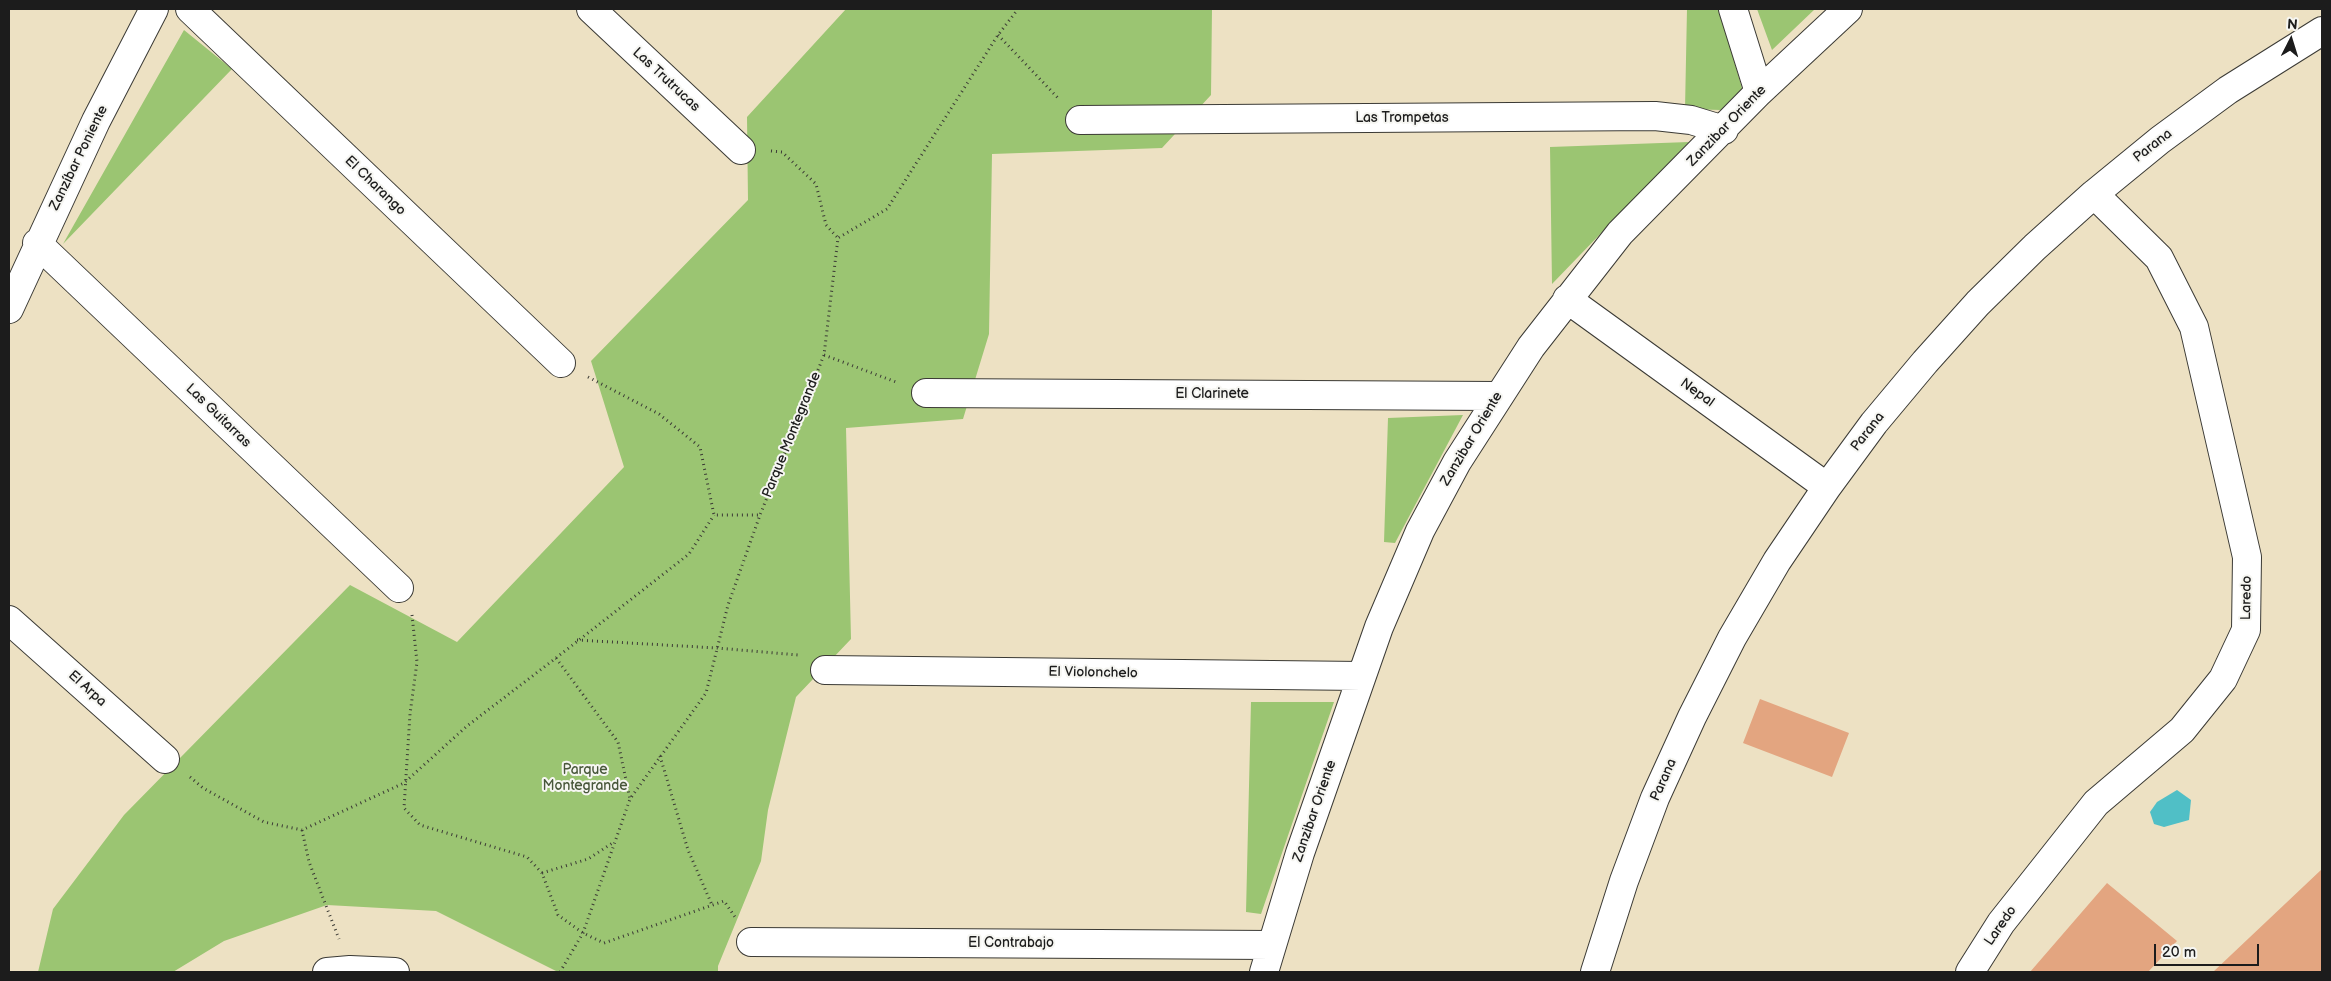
<!DOCTYPE html>
<meta charset="utf-8">
<style>
body{margin:0}
#map{position:relative;width:2331px;height:981px;overflow:hidden;background:#ede1c3;font-family:"Balsamiq Sans",sans-serif}
canvas{display:block}
.frame{position:absolute;inset:0;border:10px solid #1c1c1c;pointer-events:none}
.north{position:absolute;left:2266px;top:15px;width:50px;height:50px;-webkit-text-stroke:4px #f6f6f2;paint-order:stroke;rotate:5deg;font-size:14px;font-weight:700;line-height:20px;text-align:center;color:#1c1c1c}
.north::after{content:'';display:block;margin:auto;width:18px;height:22px;background:#1c1c1c;clip-path:polygon(50% 0,100% 100%,50% 72%,0 100%)}
.scale{position:absolute;left:2154px;top:944px;width:105px;height:22px;box-sizing:border-box;border:2px solid #1c1c1c;border-top:0;padding-left:6px;font-size:15px;line-height:18px;white-space:nowrap;color:#1c1c1c;-webkit-text-stroke:4px #f6f6f2;paint-order:stroke}
</style>
<div id="map">
<canvas width="2331" height="981"></canvas>
<div class="frame"></div>
<div class="north">N</div>
<div class="scale">20 m</div>
</div>
<script>
const g = document.querySelector('canvas').getContext('2d');
g.lineJoin = 'round';
function fillPath(path, color) { g.fillStyle = color; g.fill(path, 'evenodd'); }
const shape = rows => new Path2D(rows.map(r => 'M' + r).join(''));
function trace(path, color, width, dash) { g.strokeStyle = color; g.lineWidth = width; g.lineCap = dash ? 'butt' : 'round'; g.setLineDash(dash || []); g.stroke(path); }
function write(font, color, halo, rows, align = 'center') {
  g.font = font + ' "Balsamiq Sans",sans-serif'; g.lineWidth = 4; g.setLineDash([]); g.textBaseline = 'middle'; g.strokeStyle = halo; g.fillStyle = color; for (const [text, x, y, turn = 0] of rows) {
    g.save(); g.translate(x, y); g.rotate((+turn || 0) * Math.PI / 180); g.textAlign = isNaN(turn) ? turn : align; if (halo) g.strokeText(text, 0, 0); g.fillText(text, 0, 0); g.restore();
  }
}
fillPath(shape([
 [846,9,1212,9,1211,95,1162,148,992,154,989,334,963,419,846,428,851,639,796,697,768,810,761,861,718,966,718,972,558,972,436,911,327,905,224,941,173,972,38,972,53,909,124,815,350,585,457,642,624,467,591,361,748,200,747,117],
 [1687,9,1719,9,1744,95,1721,110,1685,109],
 [1757,9,1815,9,1772,50],
 [184,30,232,69,63,244],
 [1689,142,1552,284,1550,147],
 [1463,415,1395,543,1384,542,1388,418],
 [1251,702,1334,702,1261,914,1246,912]
]), '#9bc572');
fillPath(shape([
 [2177,790,2191,800,2189,820,2164,827,2154,824,2150,812,2157,802]
]), '#50bfc6');
fillPath(shape([
 [1760,699,1849,733,1832,777,1743,743],
 [2322,869,2322,972,2213,972],
 [2107,883,2177,941,2148,972,2030,972]
]), '#e3a580');
const street = shape([
 [190,9,561,363],
 [591,9,741,150],
 [1733,9,1759,92],
 [1080,120,1655,116,1691,120,1724,130],
 [37,243,399,588],
 [1567,299,1827,487],
 [9,309,96,121,154,9],
 [926,393,1497,396],
 [9,620,165,759],
 [825,670,1361,676],
 [751,942,1271,945],
 [327,972,350,970,395,972],
 [1264,972,1300,853,1379,627,1420,531,1457,462,1531,347,1620,233,1759,92,1848,9],
 [1595,972,1624,881,1655,798,1692,717,1732,638,1777,561,1827,487,1874,423,1925,362,1978,303,2035,247,2094,194,2160,140,2228,90,2322,31],
 [1970,972,2001,923,2096,803,2182,730,2223,679,2246,630,2247,557,2194,327,2159,258,2094,194]
]);
trace(street, '#3b3a35', 30);
trace(shape([
 [998,35,1058,98],
 [771,151,782,152,816,184,826,225,838,238],
 [824,355,896,382],
 [588,377,659,414,700,447,714,515,760,515],
 [412,615,417,662,410,714,404,808,420,825,527,857,542,873,558,915,583,933,604,943,724,901,735,917],
 [577,640,717,648,798,655],
 [556,658,689,554,714,515],
 [660,756,688,850,712,905],
 [190,777,203,788,264,822,302,830,404,783,467,726,556,658,618,742,630,799],
 [302,830,309,862,339,939],
 [542,873,588,859,614,842],
 [560,972,583,933,630,799,706,693,728,605,760,515,824,355,838,238,887,209,998,35,1018,9]
]), '#3b3a35', 3, [1, 4]);
trace(street, '#fff', 28);
write('14px', '#1c1c1c', '#f6f6f2', [
 ["Las Trutrucas",666,80,43],
 ["Las Trompetas",1402,118],
 ["Zanzibar Oriente",1727,126,-46],
 ["Parana",2153,146,-38],
 ["Zanzíbar Poniente",79,158,-64],
 ["El Charango",375,186,44],
 ["Nepal",1697,393,36],
 ["El Clarinete",1212,394],
 ["Las Guitarras",218,416,44],
 ["Parana",1868,432,-52],
 ["Parque Montegrande",792,435,-68],
 ["Zanzibar Oriente",1472,439,-59],
 ["Laredo",2247,598,-89],
 ["El Violonchelo",1093,673,1],
 ["El Arpa",87,689,42],
 ["Parana",1664,780,-66],
 ["Zanzibar Oriente",1315,811,-71],
 ["Laredo",2001,926,-55],
 ["El Contrabajo",1011,943]
]);
write('14px', '#48573a', '#f6f6f2', [
 ["Parque",585,770],
 ["Montegrande",585,786]
]);
</script>
